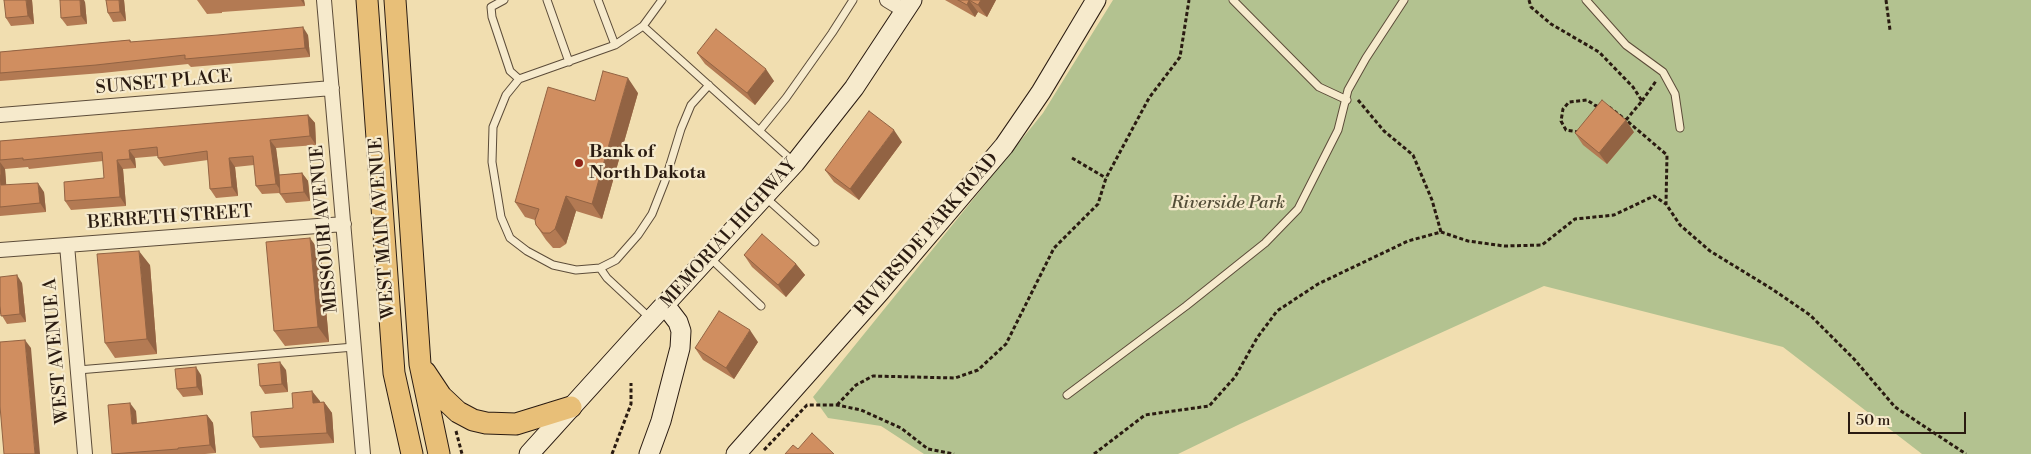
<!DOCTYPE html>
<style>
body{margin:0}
#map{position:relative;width:2031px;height:454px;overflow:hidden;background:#f1deb0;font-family:"Libre Bodoni",serif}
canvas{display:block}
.scale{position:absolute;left:1848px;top:412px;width:118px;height:22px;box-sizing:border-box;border:2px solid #2a1b11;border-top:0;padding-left:6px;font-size:15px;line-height:18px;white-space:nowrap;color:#2a1b11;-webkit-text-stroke:4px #f6eacc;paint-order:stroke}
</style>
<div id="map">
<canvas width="2031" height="454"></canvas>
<div class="scale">50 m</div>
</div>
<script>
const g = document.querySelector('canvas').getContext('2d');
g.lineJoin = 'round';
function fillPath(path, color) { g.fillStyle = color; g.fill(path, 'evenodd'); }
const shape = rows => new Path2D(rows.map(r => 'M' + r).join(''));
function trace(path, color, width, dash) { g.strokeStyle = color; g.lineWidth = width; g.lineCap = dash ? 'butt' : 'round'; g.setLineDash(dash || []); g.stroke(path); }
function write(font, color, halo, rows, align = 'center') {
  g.font = font + ' "Libre Bodoni",serif'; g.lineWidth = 4.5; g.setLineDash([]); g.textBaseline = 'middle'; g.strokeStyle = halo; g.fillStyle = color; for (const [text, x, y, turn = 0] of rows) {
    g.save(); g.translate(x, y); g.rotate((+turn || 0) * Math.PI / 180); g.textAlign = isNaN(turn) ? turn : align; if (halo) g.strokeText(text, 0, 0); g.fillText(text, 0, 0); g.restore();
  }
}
fillPath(shape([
 [1113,0,2031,0,2031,454,1922,454,1783,347,1544,286,1240,424,1178,454,924,454,881,426,828,418,813,397,1043,113]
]), '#b3c290');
const lane = shape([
 [504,0,491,7,492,17,510,71,519,79],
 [547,0,569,62],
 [598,0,615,45],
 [662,0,643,26,615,45,519,79,506,95,493,127,492,162,501,217,510,238,527,251,553,265,576,270,600,268,616,260,638,235,652,214,665,181,681,129,691,105,709,85],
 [1233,0,1319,87,1347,100],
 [1586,0,1626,45,1663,72,1675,94,1680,128],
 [643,26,795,163],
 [760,130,786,98,832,33,853,0],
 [765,197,815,242],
 [709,257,761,306],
 [600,268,607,278,651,319],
 [78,370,354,347],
 [1067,395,1186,306,1265,243,1298,209,1338,130,1348,90,1366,58,1404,0]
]);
const street = shape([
 [324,0,363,454],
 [887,0,905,11],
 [0,115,332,88],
 [67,245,85,454],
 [0,250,344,224]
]);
const secondary = shape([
 [529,454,634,338,795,163,854,88,912,0],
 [649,454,661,421,680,348,681,331,678,322,665,305],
 [736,454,879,293,1004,146,1041,92,1096,0]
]);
const primary = shape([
 [367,0,394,373,412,454],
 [395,0,420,364,439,454],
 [425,372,441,396,458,412,473,420,486,423,516,424,571,407]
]);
trace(lane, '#5c4c39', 9);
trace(street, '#5c4c39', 16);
trace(secondary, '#2a1b11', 21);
trace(primary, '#2a1b11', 23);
trace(shape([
 [1529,0,1531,7,1551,24,1599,52,1633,87,1642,101,1626,120,1667,155,1666,204,1680,225,1710,251,1772,289,1810,315,1854,359,1895,407,1966,454],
 [1886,0,1890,30],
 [1358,100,1384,131,1413,155,1432,200,1441,232],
 [1642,101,1656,81],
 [1609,107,1626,120],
 [1579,132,1566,130,1561,121,1563,109,1569,102,1587,100,1596,106,1601,104],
 [1072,158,1106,178],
 [837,405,856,385,873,376,955,378,978,370,1006,344,1054,248,1098,204,1106,178,1149,98,1180,57,1189,0],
 [456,431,462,454],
 [764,450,807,405,837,405,861,410,901,428,928,449,954,454],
 [612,454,631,404,631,383],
 [1094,454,1145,415,1209,406,1235,377,1257,338,1277,311,1318,284,1408,241,1441,232,1468,241,1504,246,1542,245,1575,219,1614,215,1654,196,1666,204]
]), '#2a1b11', 3, [4, 2.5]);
trace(lane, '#f6eacc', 7);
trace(street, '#f6eacc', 14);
trace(secondary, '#f6eacc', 19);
trace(primary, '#e8bf78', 21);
fillPath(shape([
 [32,0,34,24,11,26,6,18],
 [124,0,126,21,113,22,108,13],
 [197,0,304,0,305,6,222,12,222,13,207,14],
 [945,0,996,0,987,17,978,12,975,17],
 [85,2,87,24,67,26,61,18],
 [308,35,310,57,191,67,188,64,102,73,0,81,0,52,130,40,131,42],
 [697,53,774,81,755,105,705,64],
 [638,93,602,219,576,211,566,244,560,248,553,248,546,240,536,225,535,220,525,217,515,202,595,101],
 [308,115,315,123,316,145,276,148,279,175,302,173,308,181,310,201,286,203,280,194,280,193,262,194,256,186,254,165,235,167,238,196,216,198,210,189,208,160,164,166,158,158,158,156,135,158,136,168,123,169,126,206,71,210,65,201,104,178,103,161,29,169,28,167,5,169,6,185,44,192,46,212,0,216,0,141],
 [1634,132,1607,164,1583,145,1575,133],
 [902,142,859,200,834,182,825,170],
 [321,253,329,342,285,346,274,331],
 [744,255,796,264,805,275,786,297,752,267],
 [150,265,157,354,115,358,105,343],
 [0,277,22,283,26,322,7,324,1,314,0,314],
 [758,342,734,379,703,360,695,348],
 [286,370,288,392,265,394,260,386],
 [201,375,203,395,183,397,177,389],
 [320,401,320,403,324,402,332,413,334,443,260,448,253,437,293,408],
 [136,411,137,423,207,415,213,423,216,453,205,454,112,454]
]), '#b37a53');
fillPath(shape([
 [26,0,32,0,34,24,28,16],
 [80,0,84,0,85,2,87,24,81,16],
 [119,0,124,0,126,21,120,12],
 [301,0,304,0,305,6],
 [969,0,978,12,975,17,967,5],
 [981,0,996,0,987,17,978,5],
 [303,27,308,35,310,57,305,48],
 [766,69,774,81,755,105,747,93],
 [628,78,638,93,602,219,592,204],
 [308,115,315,123,316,145,310,136],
 [1626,120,1634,132,1607,164,1599,153],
 [894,130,902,142,859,200,850,189],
 [270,140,276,148,282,192,276,184],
 [129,150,135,158,136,168,130,159],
 [229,158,235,167,238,196,232,187],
 [117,160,123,169,126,206,120,197],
 [0,162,5,169,7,194,1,185],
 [302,173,308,181,310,201,304,192],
 [38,183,44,192,46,212,40,203],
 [566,196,576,211,566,244,555,229],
 [310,238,321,253,329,342,318,327],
 [139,251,150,265,157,354,147,339],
 [796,264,805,275,786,297,778,285],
 [17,275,22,283,26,322,20,314],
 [750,330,758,342,734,379,726,368],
 [25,340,31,348,40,454,35,454],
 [280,362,286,370,288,392,282,384],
 [196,367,201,375,203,395,197,387],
 [312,391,320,401,321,414,313,403],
 [324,402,332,413,334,443,327,433],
 [130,403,136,411,137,432,132,424],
 [207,415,213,423,216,453,210,445]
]), '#926343');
const building = shape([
 [4,0,26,0,28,16,6,18,4,0],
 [60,0,80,0,81,16,61,18,60,0],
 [106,0,119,0,120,12,108,13,106,0],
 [958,0,981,0,978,5,969,0,967,5,958,0],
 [303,27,305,48,185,59,185,55,96,65,0,73,0,52,130,40,130,42,218,35,303,27],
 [716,29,766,69,747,93,697,53,716,29],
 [603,71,628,78,592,204,566,196,555,229,550,233,543,233,536,225,535,220,539,209,515,202,548,87,595,101,603,71],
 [1602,100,1626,120,1599,153,1575,133,1602,100],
 [869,111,894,130,850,189,825,170,869,111],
 [308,115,310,136,270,140,276,184,256,186,253,156,229,158,232,187,210,189,207,151,158,158,157,147,129,150,130,159,117,160,120,197,65,201,64,182,104,178,102,152,23,160,23,158,0,160,0,141,308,115],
 [302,173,304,192,280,194,279,175,302,173],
 [0,175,1,185,38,183,40,203,0,207,0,175],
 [762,234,796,264,778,285,744,255,762,234],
 [310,238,318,327,274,331,266,242,310,238],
 [139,251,147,339,105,343,97,254,139,251],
 [17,275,20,314,1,316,0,306,0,277,17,275],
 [719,311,750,330,726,368,695,348,719,311],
 [25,340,35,454,4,454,0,406,0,342,25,340],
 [280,362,282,384,260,386,258,364,280,362],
 [196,367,197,387,177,389,175,369,196,367],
 [312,391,313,403,324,402,327,433,253,437,251,412,293,408,292,393,312,391],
 [130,403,132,424,207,415,210,445,178,448,178,449,112,454,108,405,130,403],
 [812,433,834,454,785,454,793,445,798,449,812,433]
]);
fillPath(building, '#d08e60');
trace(building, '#926343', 1);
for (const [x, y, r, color] of [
 [579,163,5,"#8f2418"]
]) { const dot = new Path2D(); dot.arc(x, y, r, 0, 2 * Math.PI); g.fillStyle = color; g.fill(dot); trace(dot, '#f6eacc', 2); }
write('18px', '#2a1b11', '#f6eacc', [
 ["SUNSET PLACE",164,83,-5],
 ["BERRETH STREET",170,218,-4],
 ["WEST MAIN AVENUE",383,228,-94],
 ["MISSOURI AVENUE",325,229,-95],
 ["MEMORIAL HIGHWAY",729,234,-48],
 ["RIVERSIDE PARK ROAD",927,235,-49],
 ["WEST AVENUE A",57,351,-95]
]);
write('bold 18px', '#2a1b11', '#f6eacc', [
 ["Bank of",589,153],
 ["North Dakota",589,174]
], 'left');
write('italic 18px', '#534d37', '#f6eacc', [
 ["Riverside Park",1228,204]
]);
</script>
